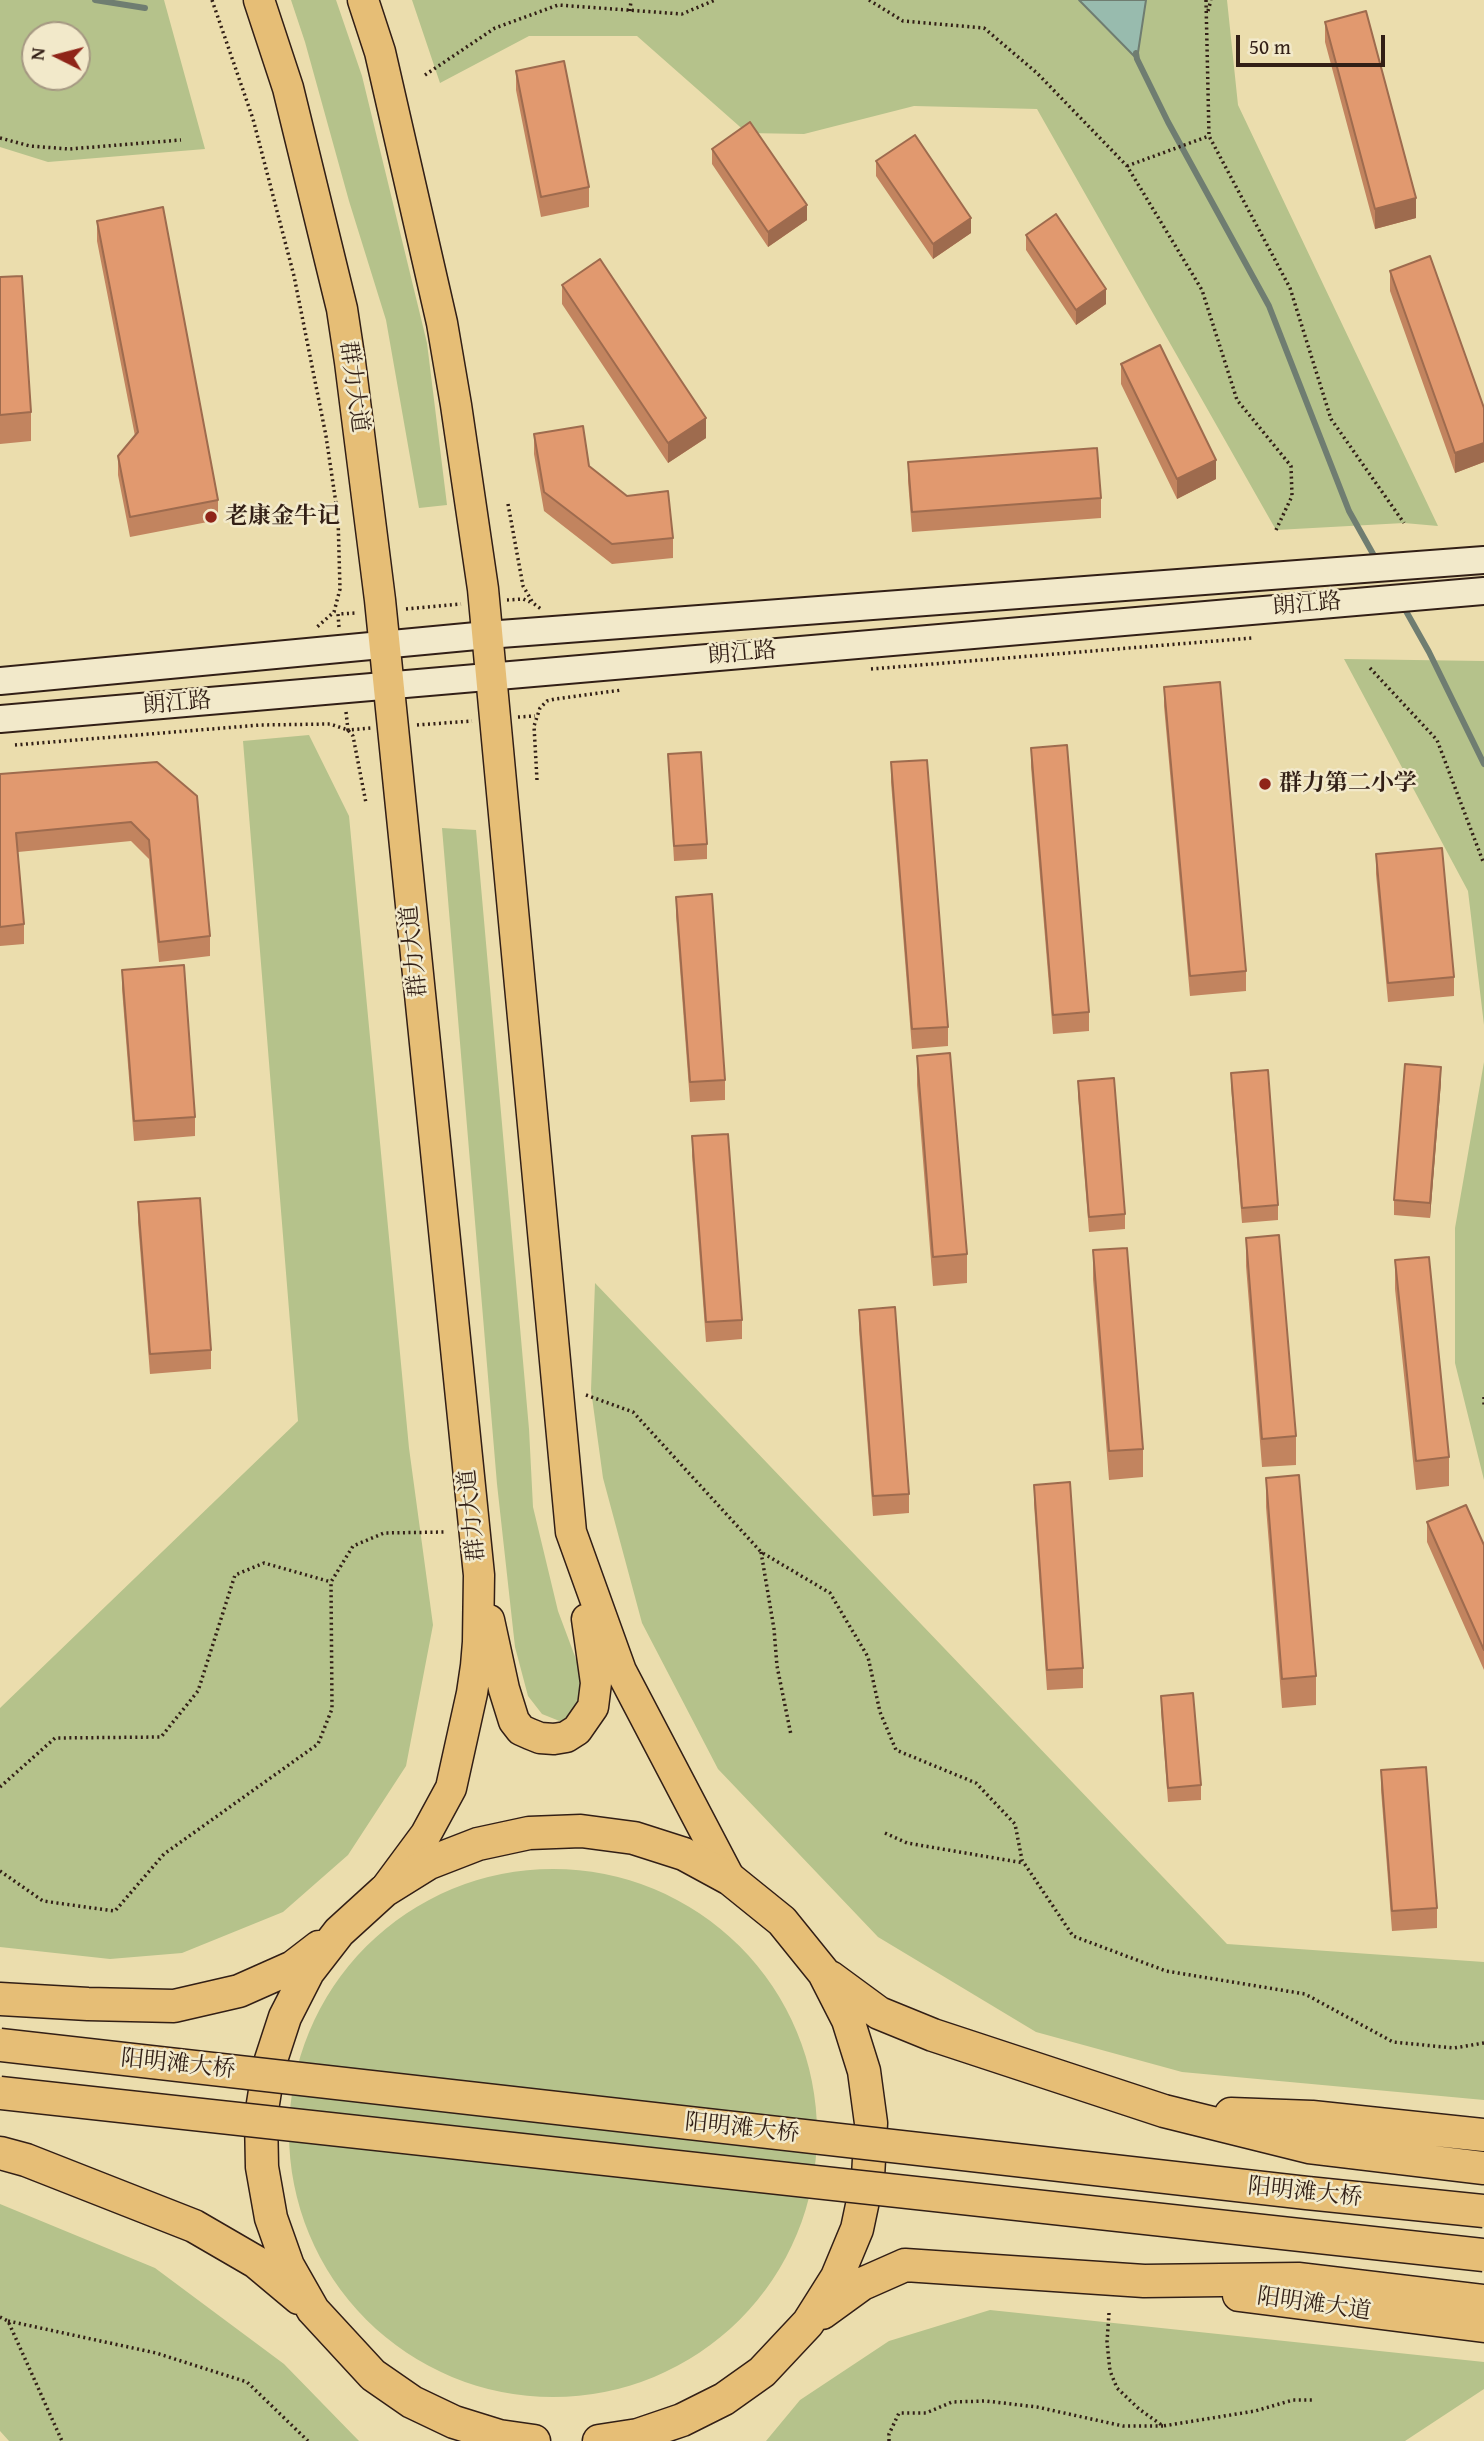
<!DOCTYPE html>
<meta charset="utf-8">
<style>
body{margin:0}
#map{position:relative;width:1484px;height:2441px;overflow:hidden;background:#ebddad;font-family:"Gentium Book Plus",serif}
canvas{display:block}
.north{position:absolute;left:21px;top:21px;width:70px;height:70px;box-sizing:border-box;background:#f2e9ca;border:2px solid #a59882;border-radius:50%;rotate:276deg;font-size:19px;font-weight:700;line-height:28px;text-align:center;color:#321f16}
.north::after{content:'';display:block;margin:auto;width:24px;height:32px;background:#8f2418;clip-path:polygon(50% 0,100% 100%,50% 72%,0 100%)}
.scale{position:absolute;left:1236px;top:35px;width:149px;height:32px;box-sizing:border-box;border:4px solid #321f16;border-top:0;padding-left:9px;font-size:21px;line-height:24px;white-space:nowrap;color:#321f16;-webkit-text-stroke:5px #f2e9ca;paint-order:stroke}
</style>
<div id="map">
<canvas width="1484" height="2441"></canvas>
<div class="north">N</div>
<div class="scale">50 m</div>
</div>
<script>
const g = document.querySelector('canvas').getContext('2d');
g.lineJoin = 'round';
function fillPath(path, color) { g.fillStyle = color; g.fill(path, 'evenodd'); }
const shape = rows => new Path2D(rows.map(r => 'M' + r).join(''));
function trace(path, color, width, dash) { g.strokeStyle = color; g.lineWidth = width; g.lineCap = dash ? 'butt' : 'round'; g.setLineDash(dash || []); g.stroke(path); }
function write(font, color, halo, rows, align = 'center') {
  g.font = font + ' "Gentium Book Plus","Noto Serif SC",serif'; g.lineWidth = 5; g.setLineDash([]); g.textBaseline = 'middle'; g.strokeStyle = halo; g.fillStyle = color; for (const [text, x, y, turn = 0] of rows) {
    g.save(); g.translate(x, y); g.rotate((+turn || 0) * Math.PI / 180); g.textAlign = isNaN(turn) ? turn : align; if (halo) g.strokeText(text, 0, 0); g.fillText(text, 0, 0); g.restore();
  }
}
fillPath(shape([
 [0,0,164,0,205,149,48,162,0,147],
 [35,35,77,35,77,77,35,77],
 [291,0,336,0,362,76,427,343,447,505,419,508,386,320,349,201,305,42],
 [412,0,1227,0,1238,105,1438,526,1404,523,1276,530,1037,109,914,106,804,134,747,133,637,36,529,36,440,83],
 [1344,659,1484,661,1484,1025,1468,891],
 [309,735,349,816,409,1448,433,1625,406,1766,348,1855,283,1912,182,1953,110,1959,0,1947,0,1708,298,1421,243,741],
 [442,828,476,830,529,1429,533,1507,558,1611,583,1678,580,1707,562,1722,542,1714,528,1696,515,1647,497,1484],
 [1484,1062,1484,1480,1455,1363,1455,1228],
 [595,1283,1227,1944,1484,1962,1484,2100,1182,2072,1036,2032,878,1937,718,1769,642,1623,603,1478,591,1390],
 '289 2133a264 264 0 1 1 528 0a264 264 0 1 1-528 0Z',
 [0,2204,155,2268,284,2364,359,2441,9,2441,0,2431],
 [990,2310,1484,2362,1484,2389,1405,2441,766,2441,800,2400,889,2341]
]), '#b5c28b');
const water = shape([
 [1079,0,1146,0,1137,59,1079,0]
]);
fillPath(water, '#98bbae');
trace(water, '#6f7d71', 2);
trace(shape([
 [95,0,145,8],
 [1136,53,1137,59,1168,122,1269,306,1349,511,1377,561],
 [1402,604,1429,652,1484,764]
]), '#6f7d71', 6);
const secondary = shape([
 [0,681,487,635,1484,560],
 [0,719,1484,591]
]);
const primary = shape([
 [259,0,288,88,342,309,350,362,380,600,479,1575,478,1642,476,1666,472,1693,451,1788,426,1834,386,1888],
 [363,0,380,52,442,323,456,405,483,589,571,1532,621,1671,730,1879],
 [489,1620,504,1689,514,1721,521,1730,530,1734,540,1738,554,1739,566,1737,577,1730,593,1707,596,1683,587,1619]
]);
const trunk = shape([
 [830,1977,879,2013,933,2035,1164,2111,1309,2147,1484,2168],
 [0,1999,88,2004,174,2006,239,1991,293,1967,319,1947],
 [1231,2114,1312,2117,1484,2135],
 [0,2153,26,2160,194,2226,256,2262,299,2298],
 [1239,2295,1484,2326],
 [822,2313,862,2284,905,2265,1144,2281,1298,2279,1484,2301],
 [534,2441,499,2436,454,2422,412,2402,373,2375,313,2310,288,2266,271,2218,262,2167,261,2116,269,2066,285,2017,308,1972,339,1932,384,1891,429,1863,478,1844,529,1833,581,1831,634,1838,684,1854,730,1879,782,1921,824,1973,848,2020,864,2071,871,2123,868,2177,857,2229,837,2277,808,2323,762,2372,724,2399,682,2420,638,2435,599,2441]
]);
trace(secondary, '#321f16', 30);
trace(primary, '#321f16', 33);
trace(trunk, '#321f16', 35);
trace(shape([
 [212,0,253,119,294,276,326,436,338,517,340,589,334,612,317,627],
 [869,0,903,21,984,28,1037,73,1127,166,1202,290,1237,400,1291,466,1292,496,1276,530],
 [1206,0,1209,136,1290,288,1331,419,1404,523],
 [630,11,631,0],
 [1208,11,1211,0],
 [425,75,495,28,558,5,682,14,715,0],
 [0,138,30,146,69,149,181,140],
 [1127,166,1209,136],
 [508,504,523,586,533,603,541,609],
 [507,600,523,599,530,602],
 [406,609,461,604],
 [339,627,338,614,356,613],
 [1370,668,1437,740,1484,864],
 [871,669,1252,638],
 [346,712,348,730,371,728],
 [518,717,535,716],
 [417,725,472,721],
 [15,745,260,725,330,724,348,730,353,736,366,803],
 [537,780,534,726,540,708,547,701,555,699,622,690],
 [586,1395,633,1412,761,1552,830,1593,868,1657,880,1712,896,1750,976,1783,1015,1824,1022,1860,1073,1936,1166,1971,1305,1994,1393,2042,1454,2048,1484,2043],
 [1484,1397,1484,1405],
 [761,1552,774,1629,777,1666,791,1735],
 [0,1787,55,1738,161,1737,198,1691,235,1575,264,1563,331,1582],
 [885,1833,907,1843,1024,1863],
 [0,1871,43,1901,115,1911,164,1854,318,1744,332,1709,331,1582,353,1546,384,1533,445,1532],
 [1109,2313,1107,2342,1110,2371,1117,2388,1139,2409,1163,2426,1255,2411,1293,2400,1315,2400],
 [0,2317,8,2321,62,2441],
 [8,2321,156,2353,247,2382,308,2441],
 [889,2441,889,2434,899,2413,926,2413,952,2402,986,2401,1037,2407,1123,2426,1163,2426]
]), '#321f16', 3.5, [2, 3.5]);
trace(secondary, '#f2e9ca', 26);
trace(primary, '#e6be76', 30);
trace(trunk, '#e6be76', 32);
const trunkBridge = shape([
 [0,2045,1307,2193,1484,2211],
 [0,2093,1484,2255]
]);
trace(trunkBridge, '#321f16', 35, []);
trace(trunkBridge, '#e6be76', 32);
fillPath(shape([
 [1325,22,1416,218,1375,229,1325,42],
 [516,71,589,187,589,207,541,217,516,90],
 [712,149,807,220,768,247,712,164],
 [876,161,971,233,933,259,876,176],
 [97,221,218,500,218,520,130,537,118,475,118,456,135,436,97,241],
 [1026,235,1106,304,1076,325,1026,250],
 [1390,271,1484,408,1484,462,1455,473,1390,291],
 [0,277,31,412,31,441,0,444],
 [562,285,706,438,668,463,562,304],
 [1121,364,1216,479,1177,499,1121,384],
 [534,434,589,466,673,538,673,558,612,564,544,511,534,454],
 [908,462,1101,498,1101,518,912,532,908,481],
 [1164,687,1246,971,1246,991,1190,996,1164,706],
 [1031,748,1089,1012,1089,1031,1053,1034,1031,767],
 [668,754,707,844,707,859,674,861],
 [157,762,210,936,210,956,159,962,149,859,131,841,18,852,24,924,24,944,0,946,0,774],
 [891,762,948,1027,948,1046,912,1049,891,782],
 [1376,854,1454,977,1454,996,1388,1002,1376,874],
 [676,897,725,1080,725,1100,690,1102,676,916],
 [122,970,195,1117,195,1136,134,1141,122,989],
 [917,1056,967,1254,967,1283,933,1286,917,1085],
 [1231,1073,1278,1205,1278,1220,1242,1223,1231,1087],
 [1078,1081,1125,1214,1125,1229,1089,1232,1078,1096],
 [1441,1082,1430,1218,1394,1215,1394,1200],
 [692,1136,742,1320,742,1339,706,1342,692,1156],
 [138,1202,211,1350,211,1369,150,1374,138,1222],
 [1246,1238,1296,1436,1296,1465,1262,1467,1246,1266],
 [1093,1250,1143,1449,1143,1477,1109,1480,1093,1279],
 [1395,1260,1449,1457,1449,1486,1416,1490,1395,1289],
 [859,1310,909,1494,909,1513,873,1516,859,1330],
 [1266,1478,1316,1676,1316,1705,1282,1708,1266,1507],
 [1034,1485,1083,1668,1083,1688,1047,1690,1034,1504],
 [1427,1522,1484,1545,1484,1670,1427,1542],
 [1161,1696,1201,1785,1201,1800,1168,1802,1161,1711],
 [1381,1770,1437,1908,1437,1928,1392,1931,1381,1790]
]), '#c2845f');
fillPath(shape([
 [1416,198,1416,218,1375,229,1375,209],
 [807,205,807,220,768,247,768,232],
 [971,218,971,233,933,259,933,244],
 [1106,289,1106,304,1076,325,1076,310],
 [706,418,706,438,668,463,668,443],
 [1484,443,1484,462,1455,473,1455,453],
 [1216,460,1216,479,1177,499,1177,479],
 [1441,1067,1441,1082,1430,1218,1430,1203]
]), '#9e6b4e');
const building = shape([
 [1366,11,1416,198,1375,209,1325,22,1366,11],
 [564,61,589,187,541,197,516,71,564,61],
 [750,122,807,205,768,232,712,149,750,122],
 [915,135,971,218,933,244,876,161,915,135],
 [163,207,218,500,130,517,118,456,138,432,97,221,163,207],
 [1056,214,1106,289,1076,310,1026,235,1056,214],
 [1430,256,1484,408,1484,443,1455,453,1390,271,1430,256],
 [600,259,706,418,668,443,562,285,600,259],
 [22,276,31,412,0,415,0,277,22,276],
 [1160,345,1216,460,1177,479,1121,364,1160,345],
 [583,426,589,466,627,496,668,491,673,538,612,544,544,492,534,434,583,426],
 [1097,448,1101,498,912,512,908,462,1097,448],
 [1220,682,1246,971,1190,976,1164,687,1220,682],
 [1067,745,1089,1012,1053,1015,1031,748,1067,745],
 [701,752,707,844,674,846,668,754,701,752],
 [927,760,948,1027,912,1029,891,762,927,760],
 [157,762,197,796,210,936,159,942,149,840,131,822,16,833,24,924,0,927,0,774,157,762],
 [1442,848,1454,977,1388,983,1376,854,1442,848],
 [712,894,725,1080,690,1082,676,897,712,894],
 [184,965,195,1117,134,1121,122,970,184,965],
 [950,1053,967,1254,933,1257,917,1056,950,1053],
 [1405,1064,1441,1067,1430,1203,1394,1200,1405,1064],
 [1268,1070,1278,1205,1242,1208,1231,1073,1268,1070],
 [1114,1078,1125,1214,1089,1217,1078,1081,1114,1078],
 [728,1134,742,1320,706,1322,692,1136,728,1134],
 [200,1198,211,1350,150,1354,138,1202,200,1198],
 [1279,1235,1296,1436,1262,1439,1246,1238,1279,1235],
 [1127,1248,1143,1449,1109,1451,1093,1250,1127,1248],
 [1429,1257,1449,1457,1416,1461,1395,1260,1429,1257],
 [895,1307,909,1494,873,1496,859,1310,895,1307],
 [1299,1475,1316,1676,1282,1679,1266,1478,1299,1475],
 [1070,1482,1083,1668,1047,1670,1034,1485,1070,1482],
 [1466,1505,1484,1545,1484,1650,1427,1522,1466,1505],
 [1193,1693,1201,1785,1168,1788,1161,1696,1193,1693],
 [1426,1767,1437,1908,1392,1911,1381,1770,1426,1767]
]);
fillPath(building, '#e1996f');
trace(building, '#9e6b4e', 2);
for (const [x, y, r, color] of [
 [211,517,7,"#8f2418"],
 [1265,784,7,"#8f2418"]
]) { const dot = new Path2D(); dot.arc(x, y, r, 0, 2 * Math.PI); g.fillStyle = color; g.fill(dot); trace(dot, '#f2e9ca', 2.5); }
write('23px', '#321f16', '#f2e9ca', [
 ["群力大道",353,387,82],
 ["朗江路",1307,605,-5],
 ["朗江路",742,654,-5],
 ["朗江路",177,704,-5],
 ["群力大道",415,951,-96],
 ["群力大道",473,1515,-96],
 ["阳明滩大桥",178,2065,6],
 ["阳明滩大桥",742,2129,6],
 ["阳明滩大桥",1305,2193,6],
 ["阳明滩大道",1314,2305,8]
]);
write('bold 23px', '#321f16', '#f2e9ca', [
 ["老康金牛记",225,517],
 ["群力第二小学",1279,784]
], 'left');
</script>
